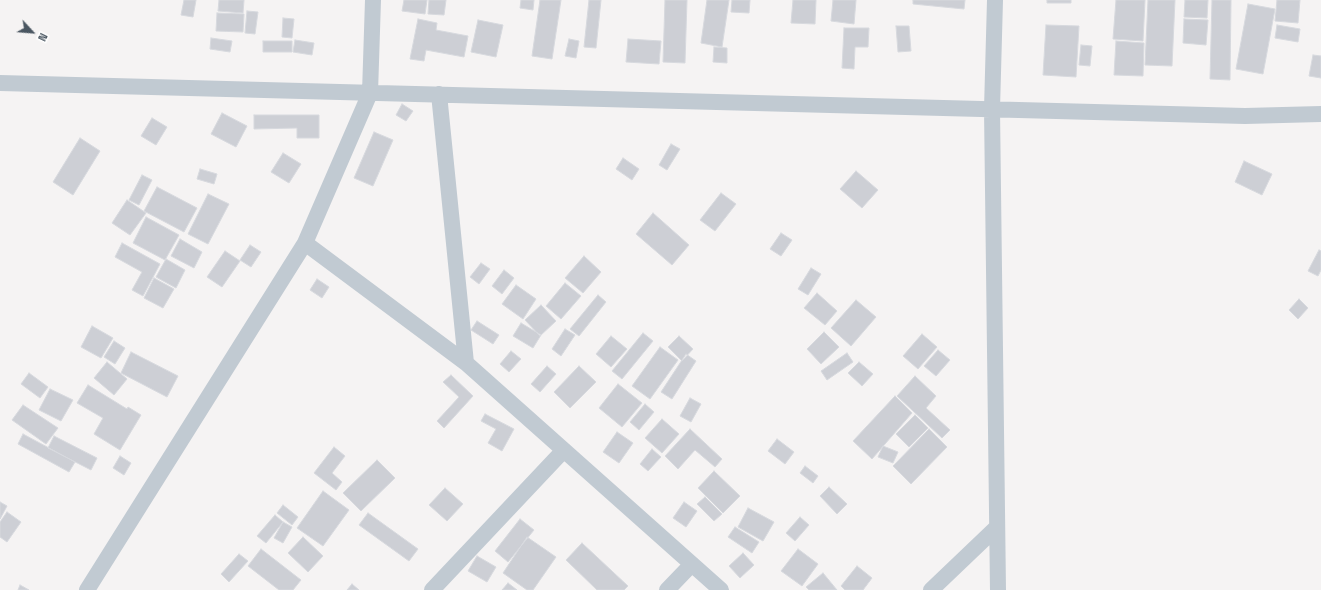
<!DOCTYPE html>
<style>
body{margin:0}
#map{position:relative;width:1321px;height:590px;overflow:hidden;background:#f5f3f3;font-family:"Space Grotesk",sans-serif}
canvas{display:block}
.north{position:absolute;left:12px;top:12px;width:40px;height:40px;-webkit-text-stroke:3px #fff;paint-order:stroke;rotate:116deg;font-size:11px;font-weight:700;line-height:16px;text-align:center;color:#4a5661}
.north::after{content:'';display:block;margin:auto;width:14px;height:18px;background:#4a5661;clip-path:polygon(50% 0,100% 100%,50% 72%,0 100%)}
</style>
<div id="map">
<canvas width="1321" height="590"></canvas>
<div class="north">N</div>
</div>
<script>
const g = document.querySelector('canvas').getContext('2d');
g.lineJoin = 'round';
function fillPath(path, color) { g.fillStyle = color; g.fill(path, 'evenodd'); }
const shape = rows => new Path2D(rows.map(r => 'M' + r).join(''));
function trace(path, color, width, dash) { g.strokeStyle = color; g.lineWidth = width; g.lineCap = dash ? 'butt' : 'round'; g.setLineDash(dash || []); g.stroke(path); }
const building = shape([
 [184,0,196,0,193,17,181,15,184,0],
 [219,0,244,0,243,13,218,11,219,0],
 [404,0,427,0,425,14,402,11,404,0],
 [429,0,446,0,444,15,428,14,429,0],
 [521,0,534,0,533,10,520,8,521,0],
 [540,0,561,0,552,59,532,56,540,0],
 [589,0,601,0,596,48,584,47,589,0],
 [665,0,687,0,685,63,663,62,665,0],
 [707,0,729,0,722,47,701,43,707,0],
 [732,0,750,0,749,13,731,12,732,0],
 [793,0,816,0,815,24,791,23,793,0],
 [833,0,856,0,854,24,831,21,833,0],
 [913,0,965,0,964,9,913,4,913,0],
 [1047,0,1071,0,1071,3,1047,3,1047,0],
 [1116,0,1145,0,1143,41,1113,39,1116,0],
 [1148,0,1175,0,1172,66,1145,65,1148,0],
 [1185,0,1208,0,1207,18,1184,17,1185,0],
 [1212,0,1231,0,1230,80,1210,79,1212,0],
 [1277,0,1300,0,1298,23,1275,21,1277,0],
 [1248,4,1275,9,1263,74,1236,69,1248,4],
 [247,11,258,12,255,34,245,33,247,11],
 [217,13,244,14,243,32,216,31,217,13],
 [283,18,294,19,292,38,282,37,283,18],
 [418,19,437,23,436,30,468,36,464,57,426,50,424,61,410,59,418,19],
 [1184,19,1208,20,1206,45,1183,43,1184,19],
 [478,20,503,25,496,57,471,52,478,20],
 [1046,25,1079,26,1076,77,1043,75,1046,25],
 [1277,25,1300,29,1298,42,1275,38,1277,25],
 [896,26,909,26,911,51,898,52,896,26],
 [844,28,869,28,868,47,855,47,854,69,842,68,844,28],
 [211,38,232,41,230,52,210,49,211,38],
 [569,39,579,41,576,58,565,56,569,39],
 [628,39,661,41,659,64,626,62,628,39],
 [295,40,314,43,312,55,293,52,295,40],
 [263,41,292,41,292,52,263,52,263,41],
 [1116,41,1144,43,1143,76,1114,75,1116,41],
 [1081,45,1092,46,1090,66,1079,65,1081,45],
 [714,47,727,48,727,63,713,62,714,47],
 [1313,55,1321,56,1321,78,1309,76,1313,55],
 [402,104,413,111,406,121,396,115,402,104],
 [222,113,247,126,236,147,211,134,222,113],
 [254,115,319,115,319,138,297,138,297,128,254,129,254,115],
 [152,118,167,127,156,145,141,136,152,118],
 [374,132,393,140,373,186,354,178,374,132],
 [80,138,100,151,73,195,53,182,80,138],
 [671,144,680,149,667,170,659,165,671,144],
 [283,153,301,164,289,183,271,172,283,153],
 [623,158,639,169,632,180,616,169,623,158],
 [1244,161,1272,174,1262,195,1235,182,1244,161],
 [200,169,217,174,214,184,197,179,200,169],
 [856,171,878,190,862,208,840,189,856,171],
 [142,175,152,180,139,205,129,200,142,175],
 [157,187,197,208,184,232,144,211,157,187],
 [721,193,736,204,715,231,700,220,721,193],
 [208,194,229,204,208,244,188,234,208,194],
 [127,200,146,213,130,235,112,223,127,200],
 [653,213,689,245,672,265,636,234,653,213],
 [146,217,179,235,165,260,133,243,146,217],
 [781,233,792,240,781,256,770,249,781,233],
 [180,239,202,252,194,268,171,256,180,239],
 [122,243,160,264,143,296,132,290,142,272,115,257,122,243],
 [250,245,261,252,251,267,240,260,250,245],
 [1319,250,1321,251,1321,270,1318,276,1308,271,1319,250],
 [225,251,240,261,222,287,207,277,225,251],
 [584,256,601,272,583,293,565,278,584,256],
 [166,259,185,270,176,288,156,277,166,259],
 [481,263,490,269,479,284,470,277,481,263],
 [811,268,821,274,808,295,798,289,811,268],
 [504,270,514,278,502,294,492,286,504,270],
 [154,278,174,289,163,308,144,298,154,278],
 [317,279,329,287,322,298,310,290,317,279],
 [565,283,581,296,561,319,546,306,565,283],
 [516,285,536,299,523,319,502,304,516,285],
 [817,293,837,311,825,325,804,308,817,293],
 [598,295,606,302,579,336,570,329,598,295],
 [1299,299,1308,308,1298,319,1289,310,1299,299],
 [856,300,876,317,851,346,831,328,856,300],
 [541,305,556,321,540,336,525,320,541,305],
 [477,321,499,335,493,344,471,330,477,321],
 [521,323,541,335,533,348,513,336,521,323],
 [92,326,113,338,101,358,81,347,92,326],
 [565,329,575,335,561,356,552,349,565,329],
 [824,332,839,347,821,364,807,349,824,332],
 [643,333,653,341,622,379,612,371,643,333],
 [922,334,937,347,918,369,903,356,922,334],
 [611,336,627,349,611,367,596,354,611,336],
 [679,336,693,349,682,361,668,347,679,336],
 [114,341,125,348,115,364,104,357,114,341],
 [660,347,678,360,650,399,632,386,660,347],
 [938,350,950,360,936,376,924,366,938,350],
 [511,351,521,359,509,372,500,364,511,351],
 [131,352,178,376,167,397,121,373,131,352],
 [847,353,853,362,827,380,821,371,847,353],
 [686,354,696,361,672,399,661,392,686,354],
 [107,362,127,379,114,395,94,378,107,362],
 [859,362,873,374,862,386,848,373,859,362],
 [547,366,556,374,540,392,531,384,547,366],
 [579,366,596,382,570,408,554,392,579,366],
 [29,373,48,387,40,398,21,384,29,373],
 [451,375,473,396,444,428,437,421,459,397,443,382,451,375],
 [915,376,936,396,926,408,950,430,942,438,897,396,915,376],
 [618,384,642,403,622,427,599,408,618,384],
 [88,385,127,409,128,407,141,415,120,450,94,434,103,418,77,403,88,385],
 [50,389,73,400,61,421,39,410,50,389],
 [895,396,912,413,872,459,853,441,895,396],
 [690,398,701,404,691,422,680,416,690,398],
 [645,404,654,412,639,430,630,422,645,404],
 [23,405,58,428,46,444,12,420,23,405],
 [485,414,514,429,502,451,488,443,496,429,481,421,485,414],
 [915,415,928,428,909,447,896,434,915,415],
 [662,419,679,434,662,453,645,438,662,419],
 [690,429,722,459,715,467,695,450,678,469,665,456,690,429],
 [929,429,947,447,911,484,893,466,929,429],
 [617,432,633,443,619,463,603,452,617,432],
 [23,434,75,462,69,472,18,444,23,434],
 [54,436,97,458,91,470,48,448,54,436],
 [777,439,794,452,785,464,768,451,777,439],
 [883,446,898,452,893,463,878,457,883,446],
 [334,447,345,456,332,473,342,482,336,490,314,473,334,447],
 [652,449,661,457,648,471,640,464,652,449],
 [120,456,131,463,124,475,113,468,120,456],
 [377,460,395,478,361,511,343,493,377,460],
 [805,466,818,476,813,483,800,473,805,466],
 [714,471,740,496,723,513,698,488,714,471],
 [829,487,847,504,837,514,820,496,829,487],
 [445,488,463,504,447,521,429,505,445,488],
 [323,491,349,510,323,546,297,528,323,491],
 [705,497,722,514,714,521,697,504,705,497],
 [0,502,7,506,0,519,0,502],
 [684,502,697,511,686,527,673,518,684,502],
 [283,505,298,517,292,525,277,513,283,505],
 [748,508,774,522,763,541,738,527,748,508],
 [7,512,21,522,7,542,0,537,0,522,7,512],
 [368,513,418,549,409,561,359,525,368,513],
 [275,515,283,522,266,543,257,536,275,515],
 [800,517,809,525,795,541,786,533,800,517],
 [520,519,534,530,508,562,495,551,520,519],
 [283,522,292,527,283,543,274,538,283,522],
 [735,527,759,542,752,553,728,537,735,527],
 [303,537,323,556,308,572,288,553,303,537],
 [527,537,556,557,533,590,527,590,503,573,527,537],
 [582,543,628,586,624,590,597,590,566,560,582,543],
 [261,549,301,580,293,590,279,590,248,566,261,549],
 [798,549,818,564,802,586,781,571,798,549],
 [743,553,754,565,740,578,729,566,743,553],
 [239,554,248,561,229,582,221,574,239,554],
 [477,556,496,567,487,582,468,571,477,556],
 [857,566,872,578,863,590,845,590,841,586,857,566],
 [823,573,837,590,809,590,806,587,823,573],
 [508,583,517,590,502,590,508,583],
 [352,584,359,590,347,590,352,584],
 [20,585,29,590,18,590,20,585]
]);
fillPath(building, '#cdcfd5');
trace(building, '#d7d9de', 1);
trace(shape([
 [995,0,992,109,998,590],
 [0,83,1245,116,1321,114],
 [439,94,466,363],
 [305,243,466,363,721,590],
 [87,590,305,243,370,93,373,0],
 [432,590,564,450],
 [667,590,692,564],
 [931,590,997,527]
]), '#c1cad2', 16);
</script>
